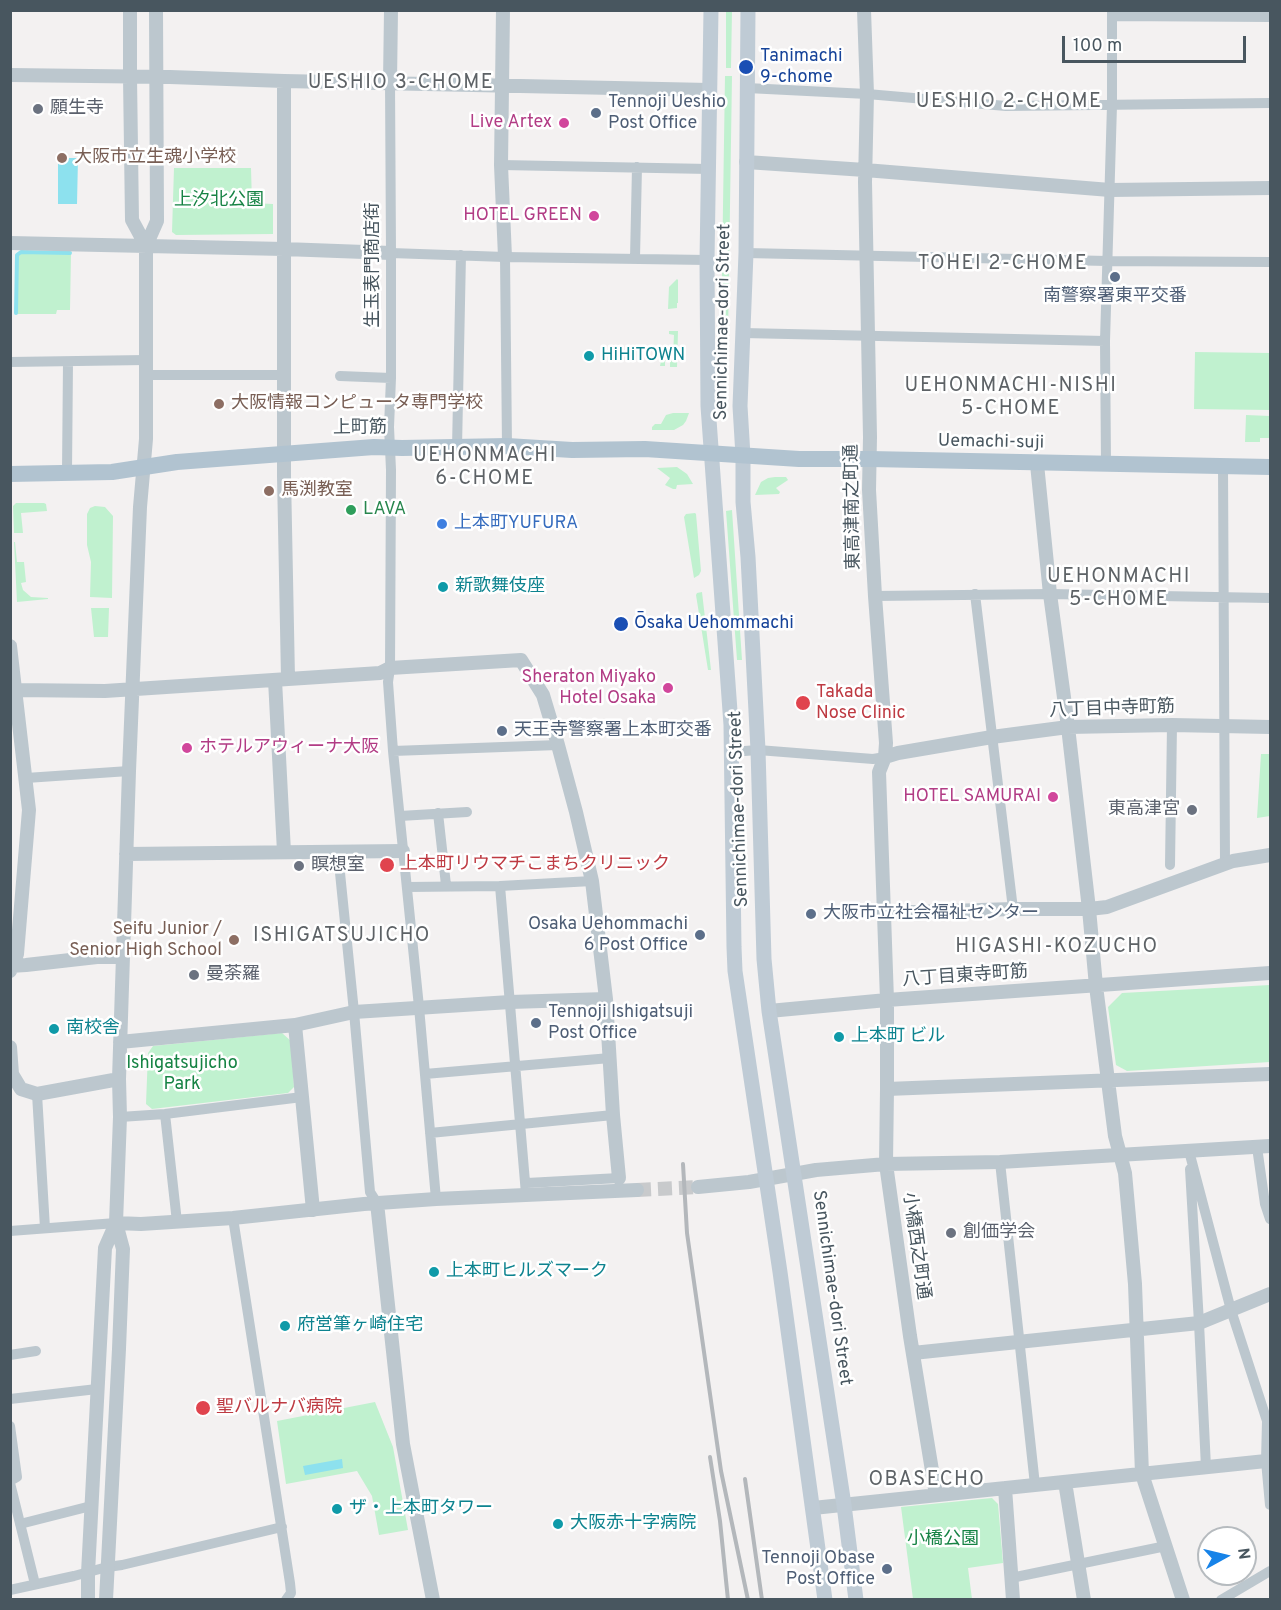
<!DOCTYPE html>
<meta charset="utf-8">
<style>
body{margin:0}
#map{position:relative;width:1281px;height:1610px;overflow:hidden;background:#f3f1f1;font-family:Overpass,sans-serif}
canvas{display:block}
.frame{position:absolute;inset:0;border:12px solid #48565f;pointer-events:none}
.north{position:absolute;left:1197px;top:1526px;width:60px;height:60px;box-sizing:border-box;background:#fff;border:2px solid #b6bbbf;border-radius:50%;rotate:82deg;font-size:16px;font-weight:700;line-height:24px;text-align:center;color:#48565f}
.north::after{content:'';display:block;margin:auto;width:21px;height:27px;background:#1783e8;clip-path:polygon(50% 0,100% 100%,50% 72%,0 100%)}
.scale{position:absolute;left:1062px;top:36px;width:184px;height:27px;box-sizing:border-box;border:3px solid #48565f;border-top:0;padding-left:8px;font-size:18px;line-height:21px;white-space:nowrap;color:#48565f;-webkit-text-stroke:4px #fff;paint-order:stroke}
</style>
<div id="map">
<canvas width="1281" height="1610"></canvas>
<div class="frame"></div>
<div class="north">N</div>
<div class="scale">100 m</div>
</div>
<script>
const g = document.querySelector('canvas').getContext('2d');
g.lineJoin = 'round';
function fillPath(path, color) { g.fillStyle = color; g.fill(path, 'evenodd'); }
const shape = rows => new Path2D(rows.map(r => 'M' + r).join(''));
function trace(path, color, width, dash) { g.strokeStyle = color; g.lineWidth = width; g.lineCap = dash ? 'butt' : 'round'; g.setLineDash(dash || []); g.stroke(path); }
function write(font, color, halo, rows, align = 'center') {
  g.font = font + ' Overpass,"Noto Sans JP",sans-serif'; g.lineWidth = 5; g.setLineDash([]); g.textBaseline = 'middle'; g.strokeStyle = halo; g.fillStyle = color; for (const [text, x, y, turn = 0] of rows) {
    g.save(); g.translate(x, y); g.rotate((+turn || 0) * Math.PI / 180); g.textAlign = isNaN(turn) ? turn : align; if (halo) g.strokeText(text, 0, 0); g.fillText(text, 0, 0); g.restore();
  }
}
fillPath(shape([
 [726,11,732,11,731,68,726,68],
 [725,76,732,76,727,402,720,401],
 [174,168,251,168,252,203,273,204,273,234,176,235,172,232],
 [21,251,71,252,70,310,57,310,56,314,16,314,16,254],
 [677,279,678,280,678,303,677,303,677,308,668,309,669,287],
 [669,331,678,331,677,367,670,367,670,361,665,361,665,366,660,366,661,361,665,356,673,356,674,335,669,334],
 [1195,352,1270,353,1270,410,1194,409],
 [673,413,689,413,686,421,683,425,674,430,652,430,652,427,655,424,661,424,666,415],
 [1246,415,1270,416,1270,438,1260,438,1260,442,1245,442],
 [677,467,687,474,693,484,677,485,676,489,673,489,665,485,670,478,657,468],
 [775,477,786,477,788,480,776,488,780,492,779,494,755,495,761,482,768,478],
 [16,503,44,503,46,504,47,511,21,513,23,533,14,533,13,506],
 [95,506,105,507,113,516,112,598,90,597,91,562,87,545,87,514,90,508],
 [732,510,742,660,737,660,726,511],
 [695,513,696,514,701,571,699,575,694,578,684,517,686,514],
 [14,542,15,542,17,562,24,562,26,582,21,583,23,590,31,597,48,598,48,599,17,602],
 [702,592,711,670,708,670,696,595,697,593],
 [91,608,109,608,108,637,94,637],
 [1261,754,1270,754,1270,816,1257,818],
 [1270,985,1270,1062,1127,1071,1116,1065,1108,1007,1122,993],
 [282,1033,291,1041,294,1087,288,1093,152,1109,146,1104,148,1053,153,1046],
 [375,1402,393,1447,408,1530,379,1535,372,1496,357,1471,286,1484,277,1421],
 [992,1498,998,1504,1003,1563,968,1568,972,1599,913,1599,901,1507]
]), '#c0f1cf');
fillPath(shape([
 [58,158,78,158,77,204,58,204],
 [342,1459,343,1468,305,1475,303,1466]
]), '#8de1ee');
trace(shape([
 [16,313,17,255,21,252,70,253]
]), '#8de1ee', 4);
trace(shape([
 [637,1190,698,1187]
]), '#c8cacc', 14, [14, 7]);
trace(shape([
 [1112,16,1270,17],
 [390,82,391,253,391,378,389,427,391,470,390,668,388,682,393,751,419,1007,436,1199],
 [747,88,867,94,1006,106,1270,103],
 [501,165,709,169],
 [391,253,505,257,707,260],
 [746,253,1107,261,1270,262],
 [505,257,507,446],
 [635,258,637,167],
 [743,333,1105,341],
 [10,362,145,360],
 [145,375,284,375],
 [340,376,391,378],
 [457,448,461,255],
 [1106,464,1105,341,1112,105,1112,10],
 [1223,467,1225,863],
 [67,472,68,362],
 [975,594,1013,909],
 [875,596,1050,594,1270,598],
 [393,751,558,745],
 [731,752,758,750,873,759,885,757],
 [26,778,129,771],
 [438,813,446,885],
 [400,816,467,812],
 [338,853,354,1012,370,1192,377,1203],
 [1170,865,1172,725],
 [500,886,526,1194],
 [408,887,500,886,592,881],
 [425,1074,610,1058],
 [37,1094,45,1228],
 [165,1114,177,1222],
 [120,1117,165,1114,302,1097],
 [430,1133,613,1115],
 [1257,1147,1265,1204,1270,1219],
 [1189,1151,1231,1310,1267,1421,1266,1461,1270,1505],
 [1000,1162,1035,1485],
 [1190,1169,1199,1323,1206,1467],
 [527,1183,619,1178],
 [233,1218,290,1583,291,1593,286,1600],
 [10,1231,116,1223],
 [10,1355,36,1351],
 [10,1399,97,1389],
 [10,1426,17,1477,10,1481],
 [10,1483,35,1584],
 [20,1524,91,1506],
 [1011,1578,1166,1546],
 [10,1590,74,1576,107,1567,122,1565,282,1527],
 [1221,1600,1270,1571]
]), '#bcc7ce', 10);
trace(shape([
 [130,10,130,77,132,220,146,246],
 [503,10,501,165,505,257],
 [864,10,867,94,865,182,870,437,869,490,875,596,886,743,885,757,879,772,887,1000,887,1089,886,1164,910,1336,936,1495],
 [10,75,170,77,284,81,709,90],
 [284,81,284,476,288,678],
 [390,82,391,10],
 [746,162,865,170,1110,190,1270,188],
 [10,243,284,249,391,253],
 [1037,464,1050,594,1068,727,1089,909,1096,986,1115,1136,1125,1173,1135,1284,1142,1474,1183,1600],
 [10,646,29,810,17,954,10,971],
 [275,680,284,852],
 [16,690,105,691,380,673,390,668,521,660,543,695,558,745,576,812,592,881,606,999,613,1115,619,1178],
 [885,757,898,753,992,737,1068,727,1172,725,1270,727],
 [126,854,403,851],
 [883,913,1013,909,1089,909,1107,907,1233,861,1270,855],
 [10,966,26,965,97,957,123,957],
 [769,1011,887,1000,1270,973],
 [295,1025,313,1210],
 [120,1042,295,1025,354,1012,510,1002,606,999],
 [10,1047,12,1074,21,1089,37,1094,119,1079],
 [887,1089,1270,1074],
 [698,1187,749,1182,816,1170,886,1164,1000,1162,1270,1146],
 [377,1203,403,1444,433,1600],
 [116,1223,141,1224,233,1218,364,1204,436,1199,637,1190],
 [913,1353,1199,1323,1270,1294],
 [1065,1482,1084,1600],
 [1005,1488,1013,1600],
 [813,1508,1266,1461],
 [88,1600,88,1573,105,1248,116,1223],
 [106,1600,119,1349,123,1249,116,1223,120,1117,119,1079,129,771,140,507,146,439,146,246,157,221,156,10]
]), '#bcc7ce', 14);
trace(shape([
 [711,10,707,260,708,406,731,725,734,947,735,971,780,1272,825,1600],
 [748,10,746,253,740,406,743,456,743,502,748,557,758,750,764,959,769,1011,844,1505,856,1600]
]), '#bfcbd5', 15);
trace(shape([
 [10,474,112,472,177,462,374,447,402,448,507,446,572,450,645,449,799,459,870,459,1270,467]
]), '#b1c3d0', 16);
trace(shape([
 [683,1164,687,1233,721,1471,748,1600],
 [710,1457,720,1521,728,1600],
 [745,1479,762,1600]
]), '#b3b7bb', 4);
for (const [x, y, r, color] of [
 [746,67,8,"#1a4fb4"],
 [38,109,6,"#6b7280"],
 [596,113,6,"#5c6f8a"],
 [564,123,6,"#d1479c"],
 [62,158,6,"#8d6e63"],
 [594,216,6,"#d1479c"],
 [1115,277,6,"#5c6f8a"],
 [589,356,6,"#0f9aa8"],
 [219,404,6,"#8d6e63"],
 [269,491,6,"#8d6e63"],
 [351,510,6,"#2e9e5b"],
 [442,524,6,"#3f7fe0"],
 [443,587,6,"#0f9aa8"],
 [621,624,8,"#1a4fb4"],
 [668,688,6,"#d1479c"],
 [803,703,8,"#e0444e"],
 [502,731,6,"#5c6f8a"],
 [187,748,6,"#d1479c"],
 [1053,797,6,"#d1479c"],
 [1192,810,6,"#6b7280"],
 [387,865,8,"#e0444e"],
 [299,866,6,"#6b7280"],
 [811,914,6,"#5c6f8a"],
 [700,935,6,"#5c6f8a"],
 [234,940,6,"#8d6e63"],
 [194,975,6,"#6b7280"],
 [536,1023,6,"#5c6f8a"],
 [54,1029,6,"#0f9aa8"],
 [839,1037,6,"#0f9aa8"],
 [951,1233,6,"#6b7280"],
 [434,1272,6,"#0f9aa8"],
 [285,1326,6,"#0f9aa8"],
 [203,1408,8,"#e0444e"],
 [337,1509,6,"#0f9aa8"],
 [558,1524,6,"#0f9aa8"],
 [887,1569,6,"#5c6f8a"]
]) { const dot = new Path2D(); dot.arc(x, y, r, 0, 2 * Math.PI); g.fillStyle = color; g.fill(dot); trace(dot, '#fff', 2); }
write('18px', '#164399', '#fff', [
 ["Tanimachi",760,57],
 ["9-chome",760,78],
 ["Ōsaka Uehommachi",634,624]
], 'left');
write('18px', '#4e5e75', '#fff', [
 ["Tennoji Ueshio",608,103],
 ["Post Office",608,124],
 ["南警察署東平交番",1115,297,"center"],
 ["天王寺警察署上本町交番",514,731],
 ["大阪市立社会福祉センター",823,914],
 ["Osaka Uehommachi",688,925,"right"],
 ["6 Post Office",688,946,"right"],
 ["Tennoji Ishigatsuji",548,1013],
 ["Post Office",548,1034],
 ["Tennoji Obase",875,1559,"right"],
 ["Post Office",875,1580,"right"]
], 'left');
write('18px', '#5b616d', '#fff', [
 ["願生寺",50,109],
 ["東高津宮",1180,810,"right"],
 ["瞑想室",311,866],
 ["曼荼羅",206,975],
 ["創価学会",963,1233]
], 'left');
write('18px', '#b23c85', '#fff', [
 ["Live Artex",552,123],
 ["HOTEL GREEN",582,216],
 ["Sheraton Miyako",656,678],
 ["Hotel Osaka",656,699],
 ["ホテルアウィーナ大阪",199,748,"left"],
 ["HOTEL SAMURAI",1041,797]
], 'right');
write('18px', '#785e54', '#fff', [
 ["大阪市立生魂小学校",74,158],
 ["大阪情報コンピュータ専門学校",231,404],
 ["馬渕教室",281,491],
 ["Seifu Junior /",222,930,"right"],
 ["Senior High School",222,951,"right"]
], 'left');
write('18px', '#168344', '#fff', [
 ["上汐北公園",219,201],
 ["Ishigatsujicho",182,1064],
 ["Park",182,1085],
 ["小橋公園",943,1540]
]);
write('18px', '#48565f', '#fff', [
 ["生玉表門商店街",374,265,-90],
 ["Sennichimae-dori Street",724,322,-89],
 ["上町筋",360,429,-1],
 ["Uemachi-suji",991,443,1],
 ["東高津南之町通",854,507,-91],
 ["八丁目中寺町筋",1112,710,-2],
 ["Sennichimae-dori Street",740,809,-92],
 ["八丁目東寺町筋",965,977,-4],
 ["小橋西之町通",915,1246,82],
 ["Sennichimae-dori Street",831,1288,82]
]);
write('18px', '#0d838f', '#fff', [
 ["HiHiTOWN",601,356],
 ["新歌舞伎座",455,587],
 ["南校舎",66,1029],
 ["上本町 ビル",851,1037],
 ["上本町ヒルズマーク",446,1272],
 ["府営筆ヶ崎住宅",297,1326],
 ["ザ・上本町タワー",349,1509],
 ["大阪赤十字病院",570,1524]
], 'left');
write('18px', '#27864d', '#fff', [
 ["LAVA",363,510]
], 'left');
write('18px', '#366cbe', '#fff', [
 ["上本町YUFURA",454,524]
], 'left');
write('18px', '#be3a42', '#fff', [
 ["Takada",816,693],
 ["Nose Clinic",816,714],
 ["上本町リウマチこまちクリニック",400,865],
 ["聖バルナバ病院",216,1408]
], 'left');
g.letterSpacing = '1.5px';
write('20px', '#5d6266', '#fff', [
 ["UESHIO 3-CHOME",401,84],
 ["UESHIO 2-CHOME",1009,103],
 ["TOHEI 2-CHOME",1003,265],
 ["UEHONMACHI-NISHI",1011,387],
 ["5-CHOME",1011,410],
 ["UEHONMACHI",485,457],
 ["6-CHOME",485,480],
 ["UEHONMACHI",1119,578],
 ["5-CHOME",1119,601],
 ["ISHIGATSUJICHO",342,937],
 ["HIGASHI-KOZUCHO",1057,948],
 ["OBASECHO",927,1481]
]);
g.letterSpacing = '0px';
</script>
